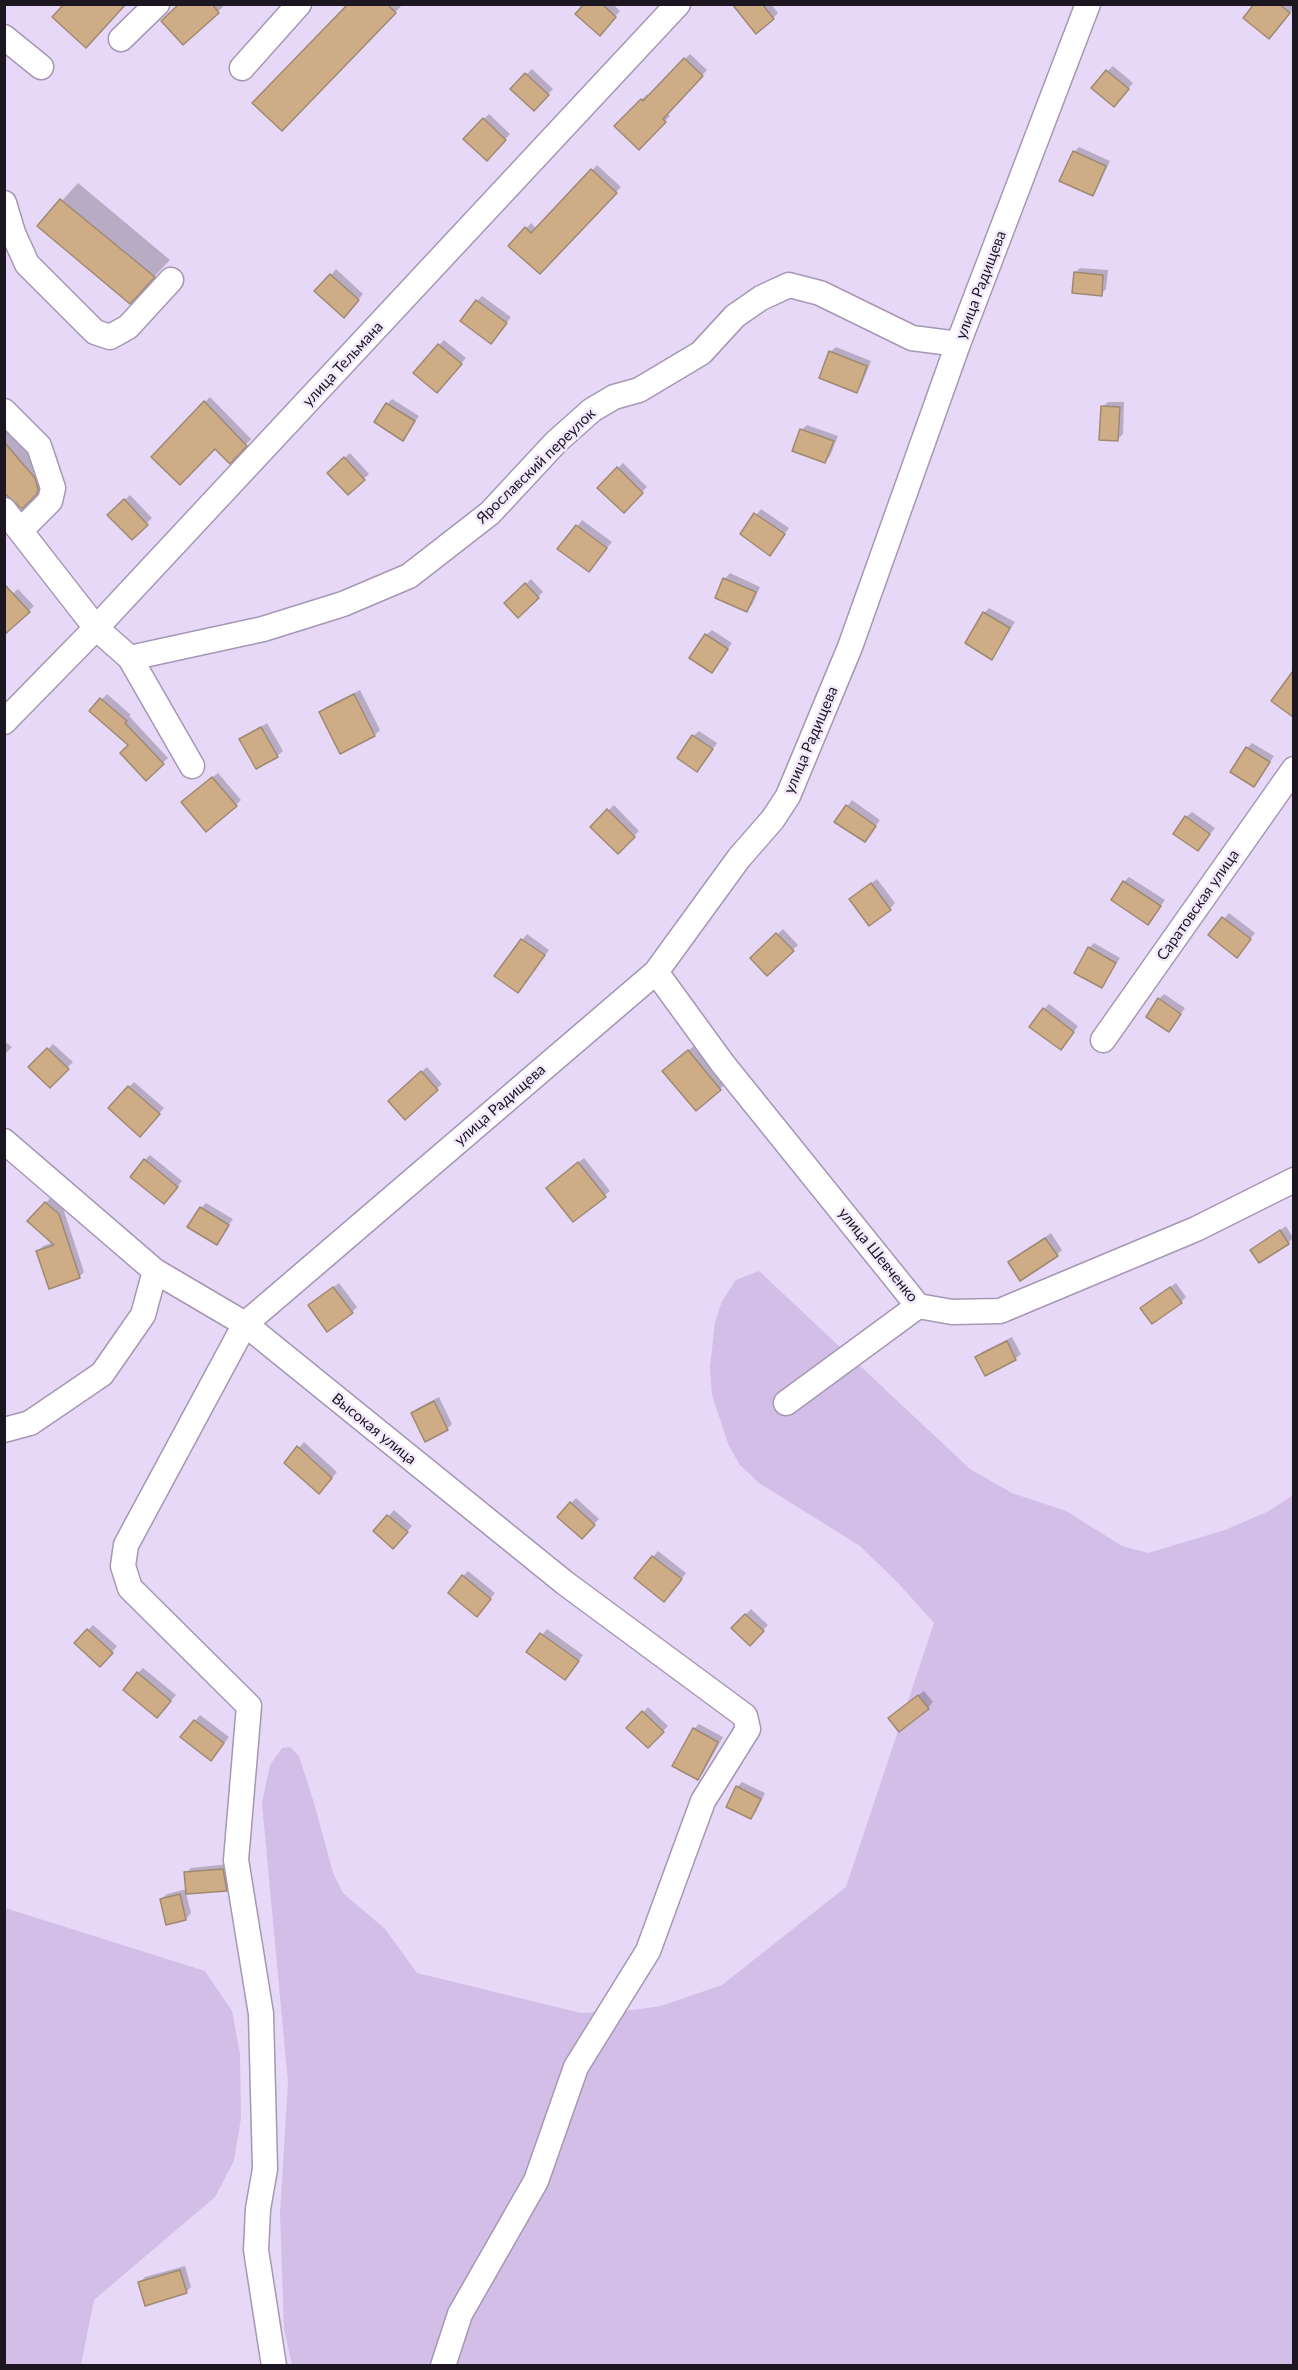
<!DOCTYPE html>
<meta charset="utf-8">
<style>
body{margin:0}
#map{position:relative;width:1298px;height:2370px;overflow:hidden;background:#e7d8f7;font-family:Lato,sans-serif}
canvas{display:block}
.frame{position:absolute;inset:0;border:6px solid #1c1621;pointer-events:none}
</style>
<div id="map">
<canvas width="1298" height="2370"></canvas>
<div class="frame"></div>
</div>
<script>
const g = document.querySelector('canvas').getContext('2d');
g.lineJoin = 'round';
function fillPath(path, color) { g.fillStyle = color; g.fill(path, 'evenodd'); }
const shape = rows => new Path2D(rows.map(r => 'M' + r).join(''));
function trace(path, color, width, dash) { g.strokeStyle = color; g.lineWidth = width; g.lineCap = dash ? 'butt' : 'round'; g.setLineDash(dash || []); g.stroke(path); }
function write(font, color, halo, rows, align = 'center') {
  g.font = font + ' Lato,sans-serif'; g.lineWidth = 5; g.setLineDash([]); g.textBaseline = 'middle'; g.strokeStyle = halo; g.fillStyle = color; for (const [text, x, y, turn = 0] of rows) {
    g.save(); g.translate(x, y); g.rotate((+turn || 0) * Math.PI / 180); g.textAlign = isNaN(turn) ? turn : align; if (halo) g.strokeText(text, 0, 0); g.fillText(text, 0, 0); g.restore();
  }
}
fillPath(shape([
 [759,1271,970,1469,1012,1493,1066,1511,1122,1546,1148,1553,1225,1530,1269,1511,1293,1495,1293,2365,292,2365,284,2329,280,2213,288,2083,262,1803,270,1765,282,1748,290,1747,299,1756,314,1803,333,1873,343,1893,385,1929,417,1973,581,2013,633,2010,661,2006,722,1985,846,1887,934,1623,899,1584,860,1546,759,1483,740,1465,729,1446,712,1395,710,1367,715,1322,722,1301,736,1280],
 [5,1908,205,1971,232,2011,240,2054,241,2118,234,2161,215,2197,94,2300,81,2365,5,2365]
]), '#d3bee7');
fillPath(shape([
 [181,4,221,4,223,7,183,43],
 [350,4,403,4,282,129],
 [586,4,613,4,620,11,600,34],
 [734,4,771,4,778,13,773,18],
 [1256,4,1290,4,1294,8,1274,32],
 [690,54,707,70,667,113,670,116,639,148,616,126,647,94,649,96],
 [1113,66,1133,83,1119,100,1107,71],
 [532,69,553,89,534,109,512,89],
 [489,114,510,134,487,159,465,139],
 [1079,147,1110,161,1097,189,1092,194,1074,152],
 [597,165,621,187,540,272,510,246,531,223,537,229],
 [78,183,170,260,146,285,39,226],
 [1080,268,1108,270,1106,289,1101,294,1075,273],
 [336,269,363,294,349,310,331,275],
 [482,296,511,317,496,337,477,301],
 [444,340,466,358,442,386,439,345],
 [836,347,871,361,861,386,856,391,830,352],
 [210,397,251,439,230,462,188,419],
 [392,399,419,416,403,439,387,404],
 [1108,402,1124,402,1123,434,1117,440,1102,407],
 [4,405,53,476,22,507,4,491],
 [807,425,838,436,830,456,825,462,801,430],
 [350,453,369,474,348,493,329,473],
 [623,463,647,487,623,511,599,488],
 [130,495,152,518,132,538,109,515],
 [761,509,789,528,770,554,742,534],
 [582,520,612,542,589,570,560,549],
 [730,573,760,587,752,605,747,610,725,579],
 [531,579,543,592,518,616,506,603],
 [18,589,34,606,10,628,4,601],
 [989,608,1015,622,992,658,984,613],
 [712,630,732,643,712,671,706,635],
 [1294,675,1294,715,1273,701],
 [360,690,380,730,375,735,341,752,321,712,326,707],
 [107,694,131,715,129,716,168,758,146,779,130,745,91,711],
 [267,723,283,751,277,756,241,739],
 [699,731,717,743,702,765,693,736],
 [1252,743,1274,756,1254,785,1247,748],
 [218,773,241,800,236,805,188,797],
 [852,800,880,820,865,840,836,821],
 [614,805,639,831,618,852,592,827],
 [1192,812,1215,828,1198,849,1186,817],
 [1129,877,1165,900,1148,923,1124,882],
 [877,879,895,903,890,909,857,894],
 [1229,913,1255,933,1242,950,1210,935],
 [783,929,798,945,767,974,752,958],
 [527,934,549,950,518,991,522,940],
 [1094,943,1120,958,1102,987,1089,948],
 [1164,994,1185,1008,1169,1030,1159,999],
 [1049,1004,1078,1026,1066,1043,1044,1009],
 [4,1041,12,1047,4,1055],
 [53,1044,73,1062,50,1086,31,1067],
 [694,1046,725,1084,720,1089,669,1066],
 [427,1067,442,1084,405,1118,395,1096],
 [134,1082,164,1108,145,1129,129,1087],
 [150,1155,182,1181,169,1197,145,1160],
 [584,1158,610,1191,604,1196,553,1183],
 [51,1197,63,1208,84,1272,79,1277,38,1251,43,1246,54,1242,30,1221],
 [206,1203,233,1219,216,1243,201,1208],
 [1286,1226,1293,1238,1288,1243,1252,1250],
 [1051,1233,1062,1250,1057,1255,1010,1262],
 [339,1283,357,1307,352,1312,310,1305],
 [1176,1283,1186,1297,1181,1302,1142,1308],
 [1012,1337,1021,1354,1015,1359,985,1374,977,1357,982,1352],
 [439,1397,452,1424,447,1429,412,1413,418,1408],
 [304,1442,337,1472,324,1487,286,1463],
 [576,1498,599,1519,587,1532,571,1503],
 [394,1510,412,1526,398,1542,375,1531],
 [658,1551,686,1573,669,1595,653,1557],
 [468,1571,495,1593,482,1609,463,1576],
 [751,1609,768,1625,750,1644,733,1628],
 [93,1625,117,1646,105,1660,76,1643],
 [547,1629,583,1655,570,1673,528,1652],
 [143,1668,176,1695,162,1711,138,1673],
 [924,1691,933,1702,928,1708,895,1712],
 [648,1707,668,1726,648,1746,628,1728],
 [200,1715,229,1737,216,1754,182,1737],
 [699,1724,723,1737,703,1773,698,1778,694,1729],
 [742,1782,765,1793,756,1812,751,1817,737,1787],
 [228,1864,231,1884,226,1889,186,1893,191,1913,186,1919,161,1899,167,1894,187,1889,186,1873,191,1868],
 [185,2266,191,2287,186,2292,139,2283,145,2277]
]), '#0003');
const building = shape([
 [64,4,126,4,86,48,52,17,64,4],
 [179,4,212,4,219,13,183,45,161,21,179,4],
 [348,4,387,4,396,13,282,131,252,103,348,4],
 [584,4,602,4,616,17,600,36,575,14,584,4],
 [732,4,762,4,774,19,756,34,732,4],
 [1254,4,1279,4,1290,13,1269,39,1243,18,1254,4],
 [684,58,703,76,663,119,666,122,639,150,614,126,641,99,643,101,684,58],
 [1106,70,1129,89,1114,107,1091,88,1106,70],
 [525,73,549,95,534,111,510,89,525,73],
 [483,118,506,140,487,161,463,139,483,118],
 [1073,151,1106,166,1093,196,1059,181,1073,151],
 [591,169,617,193,540,274,508,246,525,227,531,233,591,169],
 [60,199,155,277,130,304,37,226,60,199],
 [1074,272,1103,275,1102,296,1072,293,1074,272],
 [330,274,359,300,344,318,314,291,330,274],
 [476,300,507,323,491,344,460,321,476,300],
 [438,344,462,364,437,393,413,373,438,344],
 [829,351,867,366,857,393,819,378,829,351],
 [204,401,247,446,230,464,215,449,180,485,151,457,204,401],
 [386,403,415,421,403,441,374,422,386,403],
 [1101,406,1120,407,1118,441,1099,440,1101,406],
 [800,429,834,441,825,463,792,451,800,429],
 [4,442,35,478,38,489,37,494,22,509,4,493,4,442],
 [344,457,365,480,348,495,327,473,344,457],
 [617,467,643,493,624,513,597,488,617,467],
 [124,499,148,525,132,540,107,515,124,499],
 [754,513,785,534,770,556,740,534,754,513],
 [576,525,607,548,589,572,557,549,576,525],
 [723,578,756,592,747,612,715,598,723,578],
 [525,583,539,598,518,618,504,603,525,583],
 [4,584,30,612,4,635,4,584],
 [983,612,1010,628,992,660,965,643,983,612],
 [705,634,728,649,712,673,689,658,705,634],
 [1293,671,1293,717,1271,701,1293,671],
 [354,694,375,736,340,754,319,712,354,694],
 [100,698,127,721,125,723,164,764,146,781,120,753,128,745,89,711,100,698],
 [261,727,278,757,256,769,239,739,261,727],
 [692,735,713,749,697,772,677,758,692,735],
 [1246,747,1270,762,1254,787,1230,772,1246,747],
 [212,777,237,806,206,832,181,802,212,777],
 [846,805,876,826,865,842,834,822,846,805],
 [607,809,635,837,618,854,590,827,607,809],
 [1185,816,1210,834,1198,851,1173,834,1185,816],
 [1123,881,1161,906,1148,925,1111,900,1123,881],
 [871,883,891,910,869,926,849,899,871,883],
 [1222,917,1251,939,1237,958,1208,935,1222,917],
 [776,933,794,951,767,976,750,958,776,933],
 [521,939,545,955,518,993,494,976,521,939],
 [1088,947,1116,963,1102,988,1074,973,1088,947],
 [1158,998,1181,1014,1169,1032,1146,1017,1158,998],
 [1043,1008,1074,1032,1061,1050,1029,1027,1043,1008],
 [47,1048,69,1069,50,1088,28,1067,47,1048],
 [688,1050,721,1090,696,1111,662,1071,688,1050],
 [421,1071,438,1090,405,1120,388,1101,421,1071],
 [128,1086,160,1114,140,1137,108,1108,128,1086],
 [144,1159,178,1187,164,1204,130,1177,144,1159],
 [578,1162,606,1197,573,1222,546,1188,578,1162],
 [45,1202,59,1214,80,1278,49,1289,36,1251,54,1245,27,1221,45,1202],
 [200,1207,229,1225,217,1245,187,1227,200,1207],
 [1280,1230,1289,1244,1259,1263,1250,1250,1280,1230],
 [1045,1238,1058,1256,1020,1281,1008,1262,1045,1238],
 [333,1287,353,1313,327,1332,308,1305,333,1287],
 [1170,1287,1182,1303,1152,1324,1140,1308,1170,1287],
 [1007,1341,1016,1360,985,1376,975,1357,1007,1341],
 [434,1401,448,1430,425,1442,411,1413,434,1401],
 [297,1446,332,1478,319,1494,284,1463,297,1446],
 [570,1502,595,1525,582,1539,557,1517,570,1502],
 [387,1515,408,1532,393,1549,373,1531,387,1515],
 [652,1556,682,1579,664,1602,634,1578,652,1556],
 [462,1575,491,1599,477,1617,448,1593,462,1575],
 [745,1614,764,1631,750,1646,731,1628,745,1614],
 [87,1629,113,1653,100,1667,74,1643,87,1629],
 [540,1633,579,1661,565,1680,526,1652,540,1633],
 [137,1672,171,1701,157,1718,123,1690,137,1672],
 [918,1695,929,1709,899,1732,888,1718,918,1695],
 [642,1711,664,1732,648,1748,626,1728,642,1711],
 [194,1720,224,1743,211,1761,180,1737,194,1720],
 [693,1728,718,1742,698,1780,672,1766,693,1728],
 [736,1786,761,1799,751,1819,726,1807,736,1786],
 [223,1869,227,1891,186,1894,184,1872,223,1869],
 [180,1894,186,1920,166,1925,160,1899,180,1894],
 [180,2270,187,2293,145,2306,138,2282,180,2270]
]);
fillPath(building, '#ceac86');
trace(building, '#9f8971', 1.5);
const minor = shape([
 [4,37,41,67],
 [121,39,157,4],
 [242,68,299,4],
 [4,203,13,233,27,264,95,332,110,337,128,327,171,280],
 [4,411,39,446,53,488,50,501,21,530],
 [4,510,96,628,130,658,192,766],
 [130,658,263,629,343,604,409,576,490,513,556,442,592,410,614,397,639,390,701,353,735,316,761,298,789,285,820,293,912,338,958,344],
 [4,722,96,628,678,4],
 [656,972,723,1064,918,1306,952,1312,1000,1311,1196,1229,1294,1180],
 [1103,1040,1294,769],
 [4,1141,155,1271,245,1324,565,1583,745,1716,748,1729,703,1801,648,1951,576,2067,536,2181,460,2314,443,2366],
 [786,1403,918,1306],
 [4,1430,30,1423,102,1374,143,1315,155,1271],
 [274,2366,256,2250,258,2209,265,2169,261,2014,236,1860,249,1706,130,1588,123,1566,126,1545,245,1324,656,972,739,858,773,819,788,796,850,647,958,344,1088,4]
]);
trace(minor, '#a697b4', 27);
trace(minor, '#fff', 24);
write('15px', '#1c1621', '#f1e8fb', [
 ["улица Радищева",981,285,-69],
 ["улица Тельмана",343,364,-47],
 ["Ярославский переулок",536,466,-44],
 ["улица Радищева",811,740,-67],
 ["Саратовская улица",1198,905,-55],
 ["улица Радищева",500,1105,-41],
 ["улица Шевченко",878,1255,51],
 ["Высокая улица",374,1429,39]
]);
</script>
